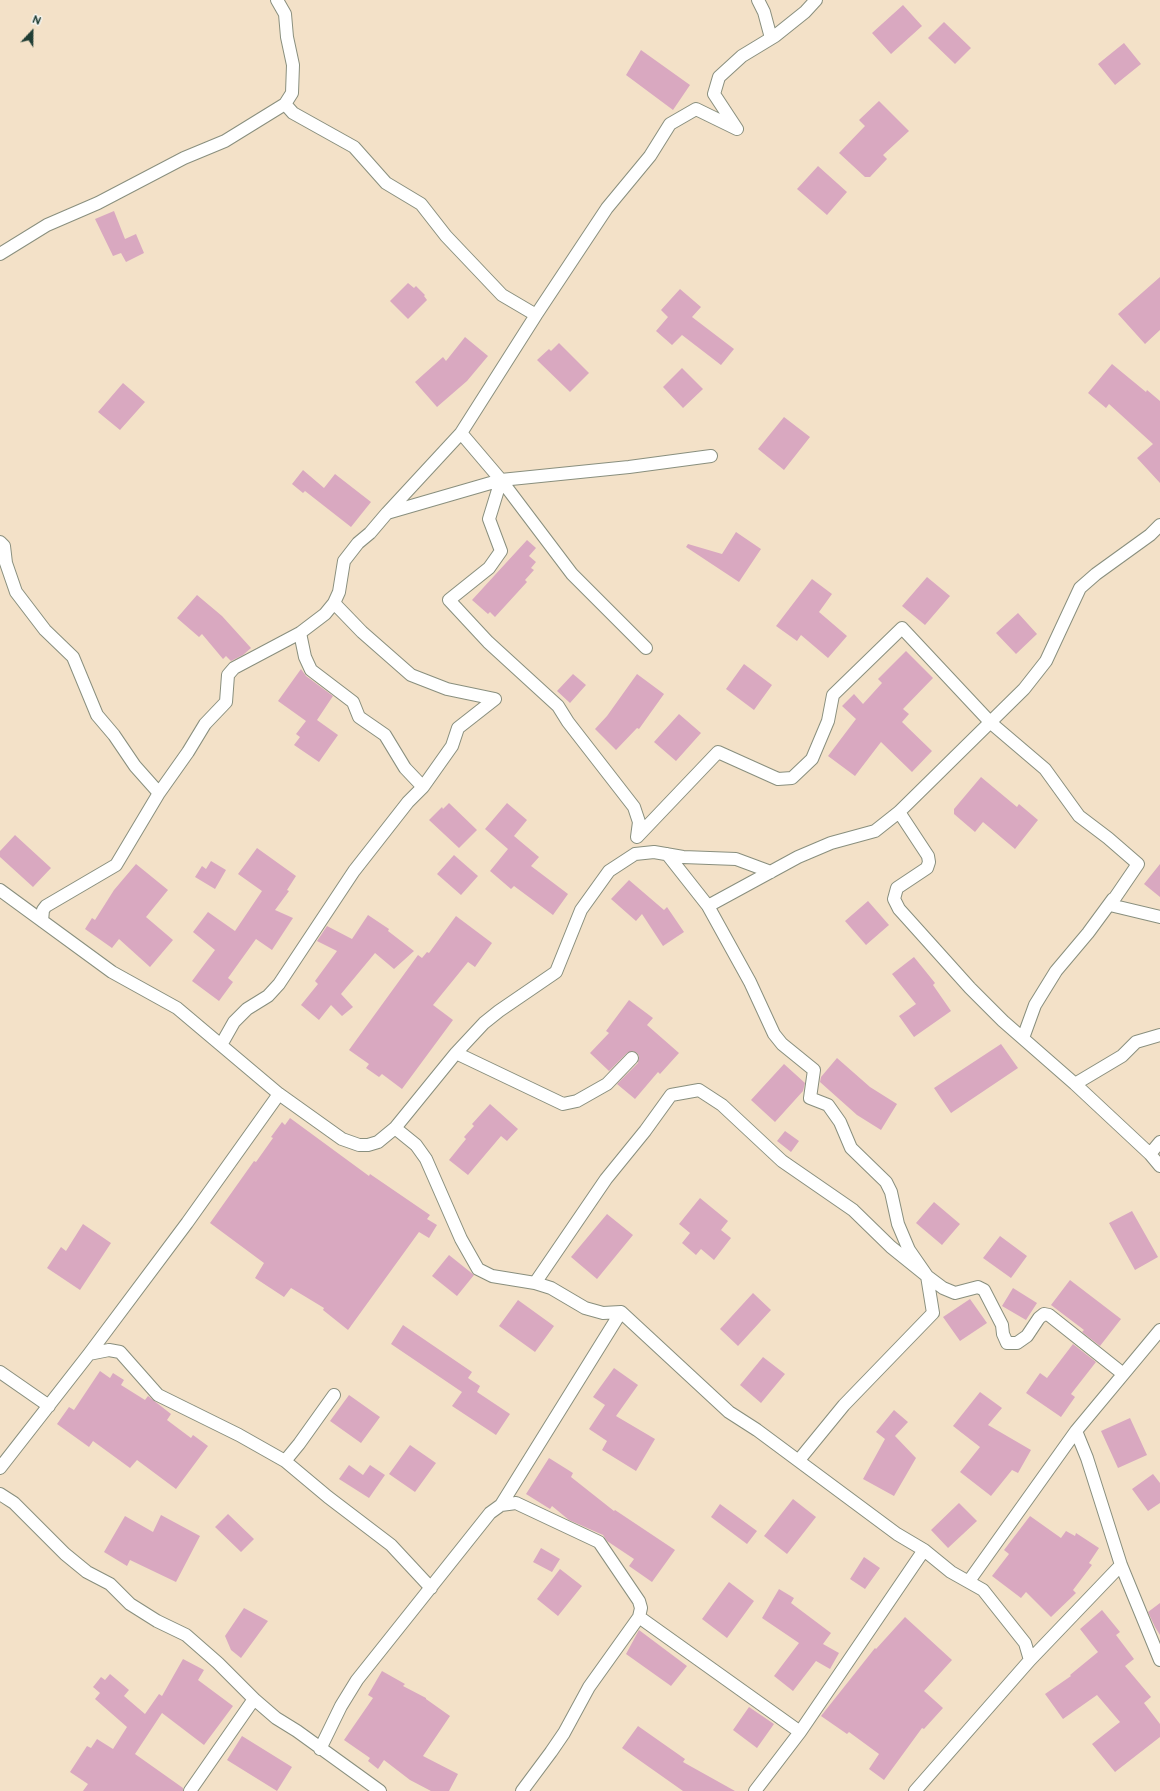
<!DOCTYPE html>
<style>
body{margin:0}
#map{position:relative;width:1160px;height:1791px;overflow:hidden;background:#f3e1c8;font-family:"Balsamiq Sans",sans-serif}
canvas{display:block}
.north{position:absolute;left:12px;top:12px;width:40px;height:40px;-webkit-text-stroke:3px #f6f6f2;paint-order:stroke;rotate:22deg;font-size:11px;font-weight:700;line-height:16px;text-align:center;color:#1f3d34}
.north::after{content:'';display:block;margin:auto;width:14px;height:18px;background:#1f3d34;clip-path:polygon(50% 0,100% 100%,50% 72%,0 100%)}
</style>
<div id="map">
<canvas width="1160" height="1791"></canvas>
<div class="north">N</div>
</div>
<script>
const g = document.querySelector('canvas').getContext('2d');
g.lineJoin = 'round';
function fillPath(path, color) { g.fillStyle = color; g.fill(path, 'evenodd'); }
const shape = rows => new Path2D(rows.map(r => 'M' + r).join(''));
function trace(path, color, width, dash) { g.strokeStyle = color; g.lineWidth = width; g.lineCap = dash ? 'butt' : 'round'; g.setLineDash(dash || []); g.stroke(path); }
fillPath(shape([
 [903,5,922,26,891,54,872,33],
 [944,22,971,48,955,64,928,38],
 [1124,43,1141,64,1115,85,1098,64],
 [641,50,690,85,673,110,626,75],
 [879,101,909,131,883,155,887,159,870,177,865,177,839,153,865,126,859,120],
 [818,166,847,192,827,215,797,189],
 [114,211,125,239,136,234,144,253,126,262,121,253,113,256,95,219],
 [1160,277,1160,330,1145,344,1118,314],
 [408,283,414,288,416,286,425,295,424,296,427,300,408,319,390,301],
 [680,289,701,307,692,317,734,349,721,365,682,335,672,345,656,331,668,317,661,310],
 [465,337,488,356,467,381,437,407,415,382,443,357,446,361],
 [559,343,589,373,570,392,537,360,549,349,551,351],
 [1112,364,1146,392,1147,390,1160,401,1160,483,1137,458,1153,444,1109,404,1106,408,1088,393],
 [682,368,703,389,683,408,663,387],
 [123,383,145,402,120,430,98,412],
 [784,417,810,437,784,470,758,449],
 [303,470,324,488,335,474,371,502,351,527,305,491,303,493,292,484],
 [736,532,761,549,739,582,686,547,688,544,722,554],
 [527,540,536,548,529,556,536,562,531,568,534,570,525,580,527,582,495,617,490,612,488,614,472,600],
 [927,577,950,596,925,625,902,606],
 [812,579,832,594,819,612,847,636,828,658,801,635,797,641,776,626],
 [197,595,222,616,251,648,243,655,231,661,226,656,223,659,202,634,199,637,177,618],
 [1018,613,1037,634,1016,654,996,633],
 [906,651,933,678,903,709,909,714,902,722,932,751,912,772,881,742,855,776,828,756,856,719,842,706,854,694,863,704,882,683,878,679],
 [744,664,772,685,754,710,726,689],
 [301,669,306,676,333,696,317,720,338,735,319,762,294,745,300,737,296,734,306,721,278,701],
 [573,674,586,685,570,703,557,691],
 [637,674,664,694,639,729,637,728,616,750,595,729,607,716],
 [679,714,701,733,676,761,654,742],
 [981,777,1017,807,1019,804,1038,820,1015,849,983,822,975,832,954,814,954,809],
 [449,803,477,830,459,848,429,820,442,807,443,809],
 [507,803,527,820,514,836,539,857,531,866,568,894,553,915,514,886,511,889,490,871,508,849,485,829],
 [15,835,51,868,33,887,0,857,0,851],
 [257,848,296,876,287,890,289,891,275,910,293,918,272,950,256,939,228,978,233,982,219,1001,192,981,215,950,193,932,208,912,235,931,262,891,238,874],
 [454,855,478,876,461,895,437,874],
 [211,861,226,870,215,889,195,877,202,866,206,869],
 [136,864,168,890,146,917,173,940,150,967,119,939,112,948,85,929,92,918,95,920,114,890],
 [1160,864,1160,897,1144,884],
 [629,880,664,910,667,907,684,932,663,946,642,914,636,921,611,899],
 [868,901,889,925,866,945,845,921],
 [368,915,389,929,388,931,414,951,394,969,375,953,341,994,353,1007,342,1016,331,1005,319,1020,301,1005,318,984,315,981,337,951,317,941,327,926,352,939],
 [456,916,492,943,475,967,468,962,433,1005,453,1020,402,1089,382,1074,379,1077,366,1068,369,1064,349,1050,418,955,422,958,427,952,429,953],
 [914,957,935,983,933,985,951,1011,914,1037,899,1016,916,1004,892,974],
 [629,1000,653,1018,647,1025,679,1053,660,1074,658,1072,635,1099,617,1084,638,1063,639,1056,637,1053,633,1051,627,1053,609,1071,590,1053,609,1033,606,1031],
 [1001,1044,1018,1068,951,1113,934,1088],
 [837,1058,870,1087,897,1104,881,1130,857,1115,820,1082,821,1077],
 [784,1064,805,1083,803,1091,775,1122,751,1100],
 [490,1104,518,1129,507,1141,501,1136,468,1175,449,1160,466,1139,464,1137,474,1126,472,1124],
 [290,1118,369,1176,370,1174,430,1215,427,1219,437,1225,429,1238,419,1232,348,1330,323,1310,324,1308,291,1288,284,1297,255,1278,264,1263,210,1223,254,1161,256,1162,273,1138,271,1137,282,1122,285,1125],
 [785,1131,799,1141,791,1152,777,1141],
 [700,1198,728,1221,721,1230,731,1238,714,1260,701,1249,696,1255,682,1243,690,1233,679,1224],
 [934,1202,960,1224,942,1245,916,1223],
 [1132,1211,1158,1257,1135,1270,1109,1223],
 [607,1214,633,1235,597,1279,571,1257],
 [83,1224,111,1243,80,1290,47,1268,61,1247,66,1251],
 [1000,1236,1027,1256,1011,1278,983,1258],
 [449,1255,474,1275,457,1296,432,1276],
 [1070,1280,1121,1319,1100,1346,1082,1332,1084,1330,1051,1305],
 [1013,1288,1037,1303,1026,1320,1002,1306],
 [753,1293,771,1310,738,1346,720,1329],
 [970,1299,987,1323,960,1341,943,1317],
 [518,1300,554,1326,535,1352,499,1326],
 [403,1325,472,1372,468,1378,480,1386,477,1392,510,1414,496,1435,452,1406,462,1392,391,1344],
 [1073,1344,1096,1362,1071,1394,1075,1397,1061,1417,1026,1393,1040,1373,1047,1378],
 [763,1357,785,1374,761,1403,740,1385],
 [614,1368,638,1385,616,1416,655,1439,636,1471,602,1450,607,1441,589,1429,605,1405,593,1397],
 [100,1371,110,1378,113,1373,124,1380,121,1385,145,1400,148,1396,171,1414,167,1420,191,1438,193,1435,208,1446,176,1489,137,1460,130,1468,93,1441,89,1447,57,1424,69,1407,74,1410],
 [980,1392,1002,1408,988,1425,1031,1450,1018,1473,1012,1470,991,1496,960,1472,980,1447,953,1426],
 [349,1395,380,1417,361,1443,330,1421],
 [894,1410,908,1422,895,1436,916,1458,894,1496,863,1479,885,1439,876,1432],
 [1130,1418,1147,1455,1118,1468,1101,1431],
 [410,1445,436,1463,415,1492,389,1474],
 [549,1458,573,1473,571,1477,614,1511,615,1510,675,1550,652,1582,629,1566,634,1559,607,1541,603,1535,569,1520,552,1506,550,1509,526,1494],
 [349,1465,363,1475,370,1465,385,1475,369,1498,339,1479],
 [1153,1474,1160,1483,1160,1503,1148,1511,1132,1489],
 [793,1499,816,1517,787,1554,764,1536],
 [959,1503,977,1521,948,1548,931,1530],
 [720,1504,757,1531,747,1544,711,1517],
 [228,1514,254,1539,241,1552,215,1527],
 [161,1515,200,1536,176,1582,130,1560,127,1566,104,1552,125,1516,153,1532],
 [1030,1516,1061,1538,1066,1531,1075,1536,1076,1533,1099,1548,1089,1563,1092,1565,1073,1590,1076,1593,1051,1617,1026,1592,1021,1598,992,1576,1009,1554,1004,1550],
 [541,1548,560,1559,552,1572,533,1562],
 [864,1557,880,1568,865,1589,850,1579],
 [560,1569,582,1586,558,1616,537,1599],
 [729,1582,754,1601,727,1638,702,1619],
 [779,1589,794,1598,791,1603,831,1633,823,1644,839,1653,830,1669,816,1661,793,1691,774,1676,799,1643,762,1618],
 [1160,1603,1160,1635,1155,1627,1148,1612],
 [244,1608,268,1621,241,1658,231,1650,225,1636],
 [1102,1610,1120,1632,1116,1635,1134,1659,1125,1666,1151,1697,1144,1703,1160,1724,1160,1737,1115,1772,1092,1744,1120,1722,1097,1695,1063,1719,1045,1694,1071,1676,1070,1675,1098,1652,1080,1629],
 [905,1617,952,1660,924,1691,943,1708,924,1729,922,1728,884,1780,869,1769,879,1754,849,1732,847,1734,821,1716,875,1648,876,1649],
 [639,1630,687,1666,671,1686,626,1654],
 [183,1659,204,1670,198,1680,233,1706,204,1745,162,1713,135,1754,183,1788,183,1791,83,1791,88,1784,70,1772,87,1746,91,1748,97,1739,113,1749,127,1727,95,1699,100,1693,93,1687,101,1677,105,1680,110,1674,129,1690,124,1696,145,1714,159,1694,162,1696],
 [382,1671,405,1684,403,1686,426,1698,426,1699,450,1716,423,1756,458,1774,449,1791,431,1791,410,1780,384,1760,378,1769,368,1761,370,1758,344,1740,373,1698,368,1695],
 [749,1707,774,1724,757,1748,733,1730],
 [638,1726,685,1759,683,1762,735,1791,683,1791,622,1748],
 [242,1736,292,1767,277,1791,227,1760]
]), '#d9a8c0');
const minor = shape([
 [277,0,285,14,287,37,293,65,292,93,285,104,293,113,354,147,386,183,421,204,446,236,502,295,536,315,461,433,387,513],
 [758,0,764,12,771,38],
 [0,254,47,225,98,203,184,158,225,141,285,104],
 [536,315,607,208,650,156,670,124,696,109,737,129,714,94,719,77,742,56,775,36,805,12,816,0],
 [461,433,501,480,572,574,646,648],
 [501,480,489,519,501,551,489,568,449,600,488,642,558,706,568,722,634,807,639,822,637,837],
 [0,542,4,546,6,563,16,592,45,630,73,657,97,715,114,735,135,766,159,793],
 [334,603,362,632,411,675,447,689,495,699,458,728,452,746,423,787],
 [899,812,928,856,929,862,927,868,897,888,894,899,899,909,970,988,1003,1021,1075,1084],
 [637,837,718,752,778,779,792,778,812,759,828,721,833,695,902,628,991,723,1045,769,1079,816,1108,838,1138,864,1110,905,1160,917],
 [667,854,708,906,750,982,774,1034,782,1044,814,1070,810,1098,828,1105,840,1122,851,1148,886,1182,891,1192,898,1224,909,1250,927,1276,943,1288,955,1293,978,1287,984,1290,1002,1325,1003,1334,1007,1343,1017,1343,1027,1336,1039,1318,1044,1314,1049,1315,1122,1373],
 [0,890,112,972,177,1008,279,1094,342,1139,359,1145,368,1145,378,1142,395,1128,456,1053,484,1023,499,1011,556,972,581,910,609,871,635,854,654,852,683,857,736,859,771,872],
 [708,906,798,857,831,843,875,831,899,812,1024,689,1046,661,1080,588,1096,574,1150,535,1160,525],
 [42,921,43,910,46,906,116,865,159,793,188,752,205,724,226,702,228,675,234,668,300,633,325,614,334,603,339,592,344,561,358,543,370,533,387,513,501,480,629,467,711,456],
 [1160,1035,1136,1042,1122,1056,1075,1084,1150,1154,1160,1166],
 [1023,1038,1035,1005,1056,971,1088,933,1113,899],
 [221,1045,234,1022,247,1009,268,996,279,984,354,871,408,802,423,787,405,768,385,735,359,717,353,702,311,670,305,657,300,633],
 [456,1053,563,1104,577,1101,607,1084,632,1058],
 [395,1128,416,1145,426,1159,461,1239,478,1269,492,1276,535,1283,551,1288,585,1308,603,1313,621,1312,729,1412,757,1430,897,1534,924,1550,951,1572,983,1590,1025,1643,1030,1660],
 [1150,1154,1160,1142],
 [535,1283,606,1179,645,1131,671,1095,699,1090,722,1105,782,1161,853,1210,891,1247,927,1276,933,1313,844,1405,799,1460],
 [1160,1330,1076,1431,1087,1458,1121,1565,1160,1660],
 [89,1354,109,1350,120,1352,158,1395,239,1435,285,1461,299,1444,334,1395],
 [0,1372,49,1406],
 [285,1461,328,1497,391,1545,431,1588],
 [0,1468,89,1354,187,1223,279,1094],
 [0,1494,14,1503,65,1554,87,1572,110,1584,130,1604,157,1621,186,1635,218,1663,254,1699,276,1718,297,1731,380,1791],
 [501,1505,516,1503,599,1542,639,1601,641,1608,639,1617,589,1687,564,1733,551,1752,522,1791],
 [969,1581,1076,1431],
 [639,1617,800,1732],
 [320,1749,341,1706,357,1680,490,1513,501,1505,621,1312],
 [190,1791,254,1699],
 [755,1791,800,1732,924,1550],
 [915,1791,1030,1660,1121,1565]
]);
trace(minor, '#898f7e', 14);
trace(minor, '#fff', 12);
</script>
